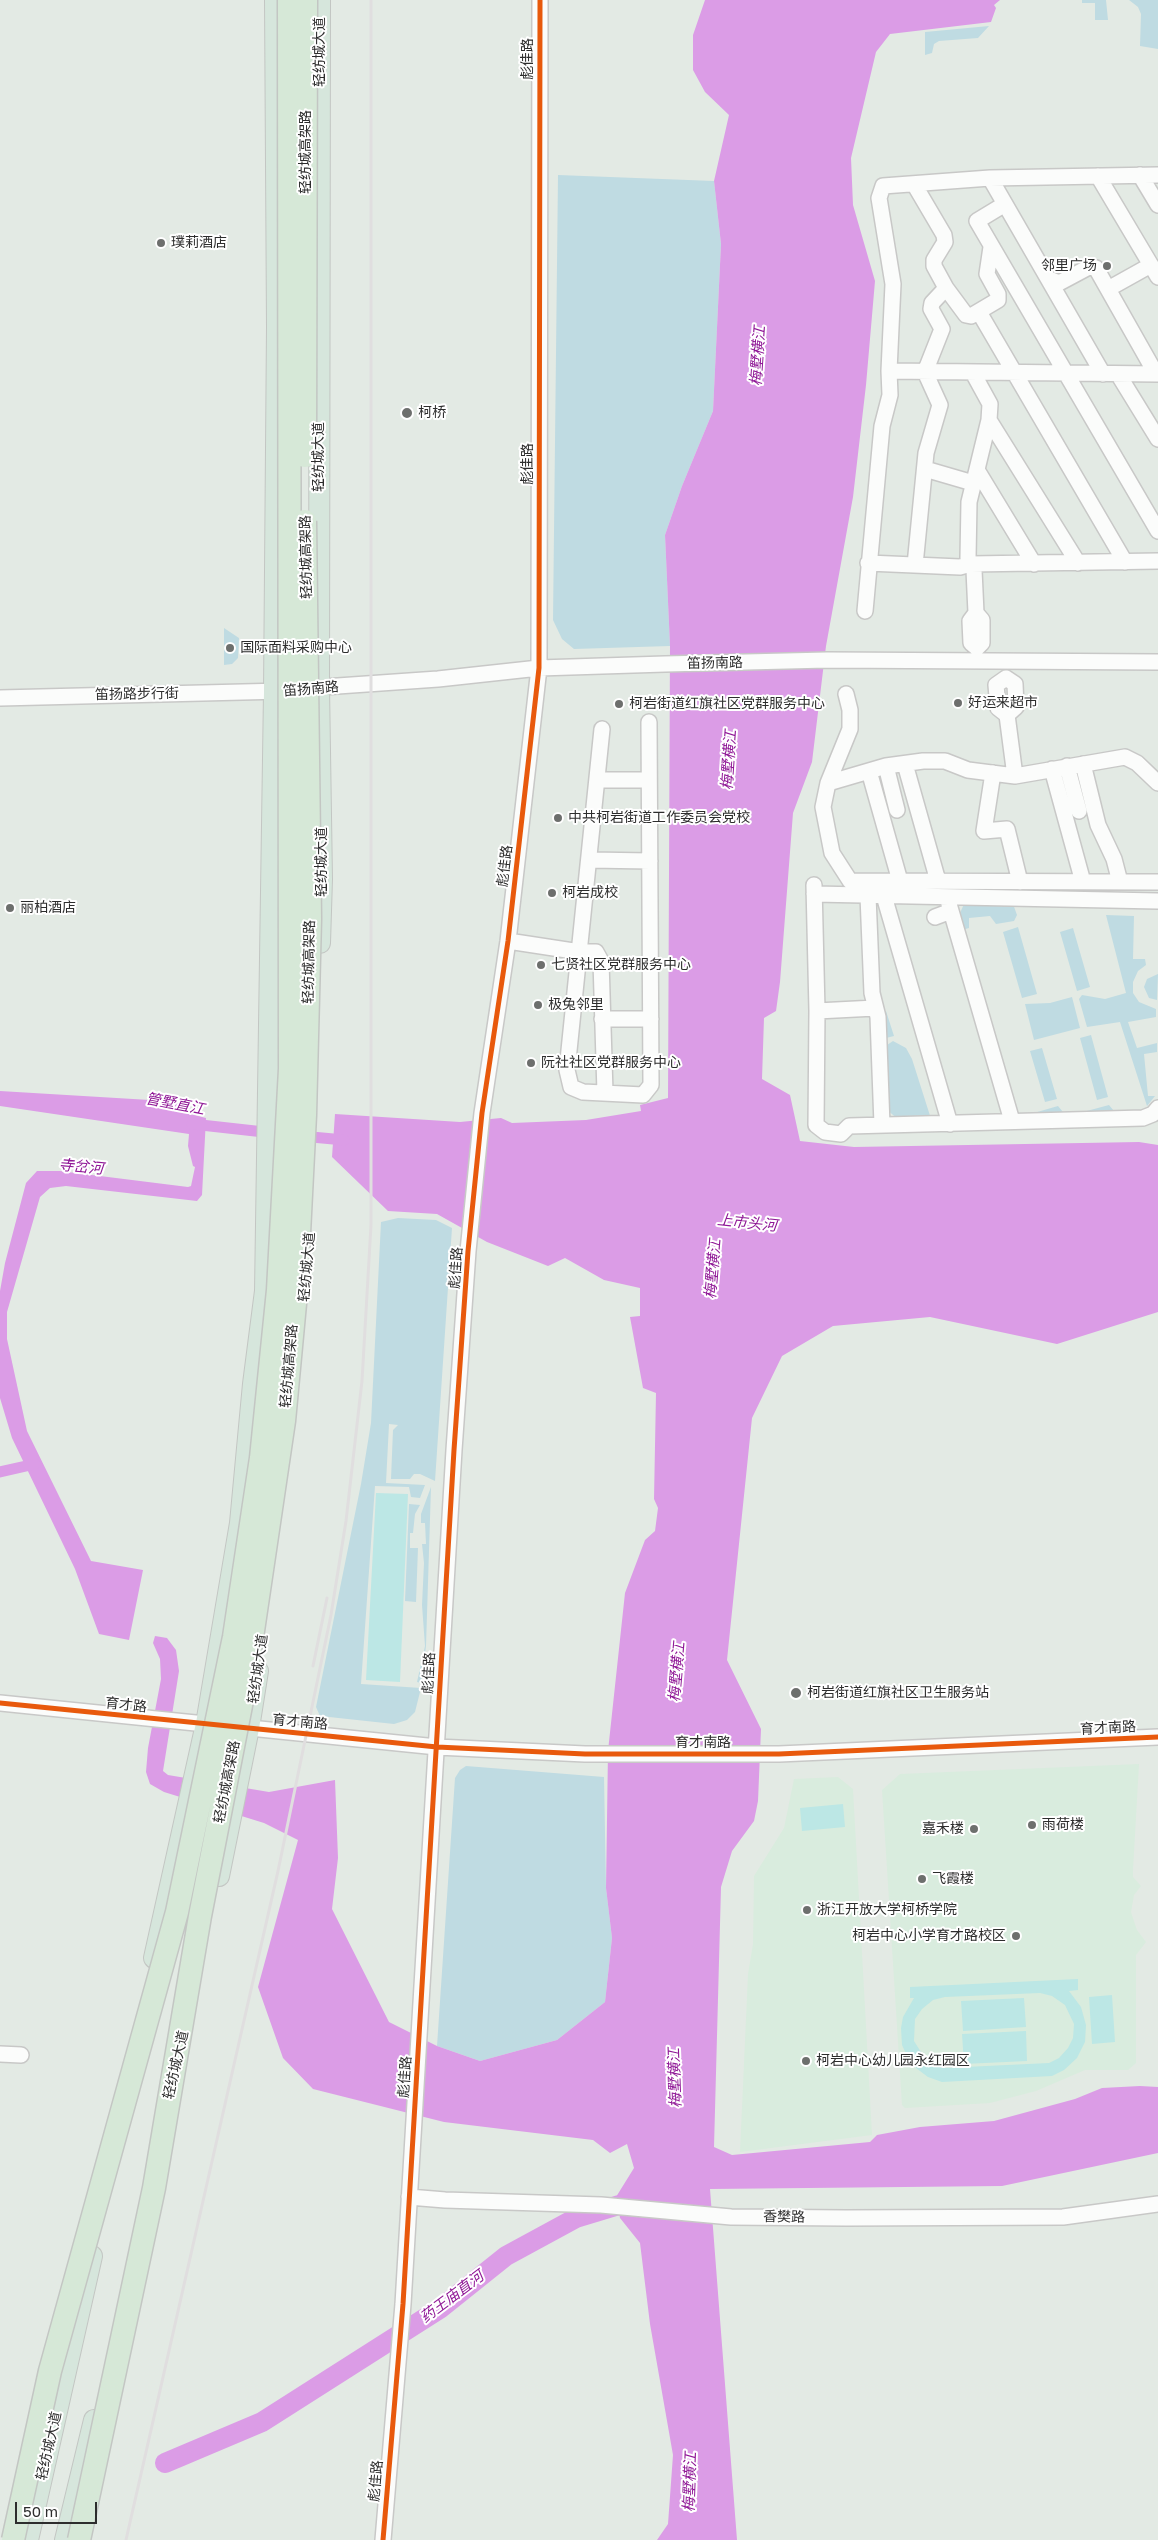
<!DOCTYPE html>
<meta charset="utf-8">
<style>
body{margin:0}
#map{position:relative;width:1158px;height:2540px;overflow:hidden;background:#e3eae4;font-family:"Golos Text",sans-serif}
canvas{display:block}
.scale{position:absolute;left:15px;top:2502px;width:82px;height:22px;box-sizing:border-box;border:2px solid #2d2d2d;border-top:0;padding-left:6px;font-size:15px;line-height:18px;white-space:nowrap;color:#2d2d2d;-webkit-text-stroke:4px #fff;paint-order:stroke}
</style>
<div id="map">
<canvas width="1158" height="2540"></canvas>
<div class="scale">50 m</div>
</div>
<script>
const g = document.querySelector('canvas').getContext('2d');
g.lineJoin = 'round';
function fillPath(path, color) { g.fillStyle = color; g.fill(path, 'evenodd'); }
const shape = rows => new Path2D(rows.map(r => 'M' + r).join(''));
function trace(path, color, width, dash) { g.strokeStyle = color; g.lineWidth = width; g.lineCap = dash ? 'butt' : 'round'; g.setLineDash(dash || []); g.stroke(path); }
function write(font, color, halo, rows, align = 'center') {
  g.font = font + ' "Golos Text","Noto Sans SC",sans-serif'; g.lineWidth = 4; g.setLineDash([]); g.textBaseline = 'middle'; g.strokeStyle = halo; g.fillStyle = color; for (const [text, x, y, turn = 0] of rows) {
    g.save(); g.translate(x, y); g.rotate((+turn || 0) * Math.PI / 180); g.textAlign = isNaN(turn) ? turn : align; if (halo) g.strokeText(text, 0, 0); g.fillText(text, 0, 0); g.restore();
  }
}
fillPath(shape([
 [1139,1764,1133,1870,1133,1877,1141,1886,1134,1895,1131,1912,1137,1930,1146,1942,1136,1955,1136,2063,1128,2070,1085,2070,1036,2091,990,2103,905,2108,902,2105,882,1790,900,1774],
 [838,1777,853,1789,872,2135,740,2152,748,1974,753,1944,754,1876,784,1828,794,1779]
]), '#d9ecde');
fillPath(shape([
 [1082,0,1106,0,1108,20,1095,20,1095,3,1082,3],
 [1129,0,1158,0,1158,49,1140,46,1141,14,1138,7],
 [989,26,978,38,939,41,934,44,932,53,925,55,925,32],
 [558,175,714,181,721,244,713,411,682,486,665,535,670,646,574,649,562,639,553,620],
 [224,628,239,638,238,658,232,664,224,665],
 [964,904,1013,904,1017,915,1014,921,996,924,990,916,969,918,969,928,962,930,957,920],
 [1106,915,1134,916,1133,959,1145,959,1146,965,1138,971,1133,982,1133,993,1139,1002,1156,1009,1156,1017,1128,1022,1137,1048,1157,1043,1157,1052,1144,1054,1148,1096,1155,1096,1147,1106,1120,1022,1087,1027,1079,999,1082,995,1105,999,1126,993],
 [1018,927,1037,994,1022,998,1003,932],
 [1073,928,1090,987,1077,991,1060,932],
 [1158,974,1157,1000,1149,998,1144,987,1147,979],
 [1072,997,1080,1028,1034,1040,1025,1004,1050,1003],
 [886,1011,894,1036,886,1038,884,1013],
 [1091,1035,1108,1097,1097,1100,1080,1038],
 [893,1041,906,1048,912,1059,932,1122,899,1120,886,1109,884,1047],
 [1042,1048,1057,1099,1045,1102,1030,1051],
 [1109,1105,1114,1111,1109,1115,1072,1115],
 [1058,1106,1063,1112,1058,1116,1020,1117],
 [398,1218,436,1220,452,1228,435,1481,420,1474,414,1474,410,1479,391,1479,393,1430,398,1425,389,1424,386,1483,425,1485,420,1498,411,1497,409,1487,375,1486,361,1684,421,1688,415,1712,407,1720,394,1724,320,1716,316,1707,361,1484,371,1423,381,1222],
 [431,1487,426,1646,421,1683,417,1682,425,1646,422,1605,424,1563,422,1544,426,1544,425,1523,421,1523,421,1514],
 [409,1504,420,1505,415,1514,413,1533,410,1533,410,1548,418,1548,416,1602,405,1601],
 [466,1766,604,1777,606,1888,612,1938,605,2002,557,2040,480,2061,437,2046,455,1778,460,1770]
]), '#bfdbe2');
fillPath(shape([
 [376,1493,408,1494,400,1682,366,1680],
 [843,1804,845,1827,802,1831,800,1808],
 [1078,1979,1078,1990,1069,1991,1081,2007,1086,2025,1085,2042,1077,2058,1064,2070,1052,2076,942,2082,928,2077,916,2068,908,2058,902,2045,901,2028,903,2017,914,1998,910,1998,910,1987],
 [1040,1993,1052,1996,1065,2005,1074,2024,1073,2038,1068,2048,1059,2058,1049,2063,944,2068,926,2060,914,2041,915,2019,922,2009,933,2000,945,1997],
 [1112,1995,1115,2042,1092,2044,1089,1997],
 [1024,1998,1026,2027,963,2031,961,2001],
 [1026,2031,1027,2061,964,2064,962,2034]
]), '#bce7e5');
fillPath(shape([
 [705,0,1000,0,994,5,996,8,991,22,890,34,876,52,851,158,853,205,875,281,866,385,853,497,826,646,812,762,793,813,780,982,776,1011,764,1018,762,1079,790,1095,800,1141,854,1147,1139,1142,1158,1145,1158,1312,1057,1344,930,1317,833,1326,782,1356,752,1418,727,1660,761,1729,758,1801,754,1821,732,1851,721,1887,714,2147,732,2155,870,2142,877,2135,920,2127,994,2121,1075,2099,1102,2088,1140,2086,1158,2087,1158,2153,1002,2186,710,2189,737,2540,657,2540,668,2524,673,2455,650,2324,640,2243,620,2218,616,2197,634,2168,627,2144,610,2153,593,2140,444,2122,313,2089,283,2058,258,1987,298,1840,264,1823,164,1792,150,1784,146,1772,148,1748,161,1679,160,1659,153,1643,155,1636,167,1638,176,1650,179,1671,163,1771,168,1775,269,1792,335,1780,338,1858,332,1909,389,2022,437,2046,480,2061,557,2040,605,2002,612,1938,606,1888,608,1751,625,1593,645,1540,655,1531,658,1508,654,1499,656,1393,643,1388,630,1317,640,1316,640,1288,604,1280,565,1258,548,1266,487,1242,437,1214,388,1211,332,1157,335,1114,460,1122,501,1118,512,1123,586,1120,641,1111,640,1105,668,1098,670,646,665,535,682,486,713,411,721,244,714,181,729,115,705,92,693,70,693,35],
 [0,1091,183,1102,182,1112,206,1118,202,1195,197,1201,66,1186,50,1188,40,1197,7,1312,7,1339,27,1431,91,1561,143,1570,129,1640,99,1634,75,1569,12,1438,0,1398,0,1291,5,1263,26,1183,37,1171,60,1171,188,1187,191,1186,195,1167,193,1166,188,1146,189,1134,0,1106]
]), '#db9ce6');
trace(shape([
 [192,1124,273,1133],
 [301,1136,344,1140],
 [0,1472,35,1464]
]), '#db9ce6', 11);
trace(shape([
 [165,2463,262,2422,441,2308,506,2256,576,2218,619,2205]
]), '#db9ce6', 20);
const minor = shape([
 [1140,175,1158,205],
 [1098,176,1158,277],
 [990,178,1103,374],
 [914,184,944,235,945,242,934,260,934,266,946,288,932,303,931,309,942,329,925,372,940,405,926,453,915,565],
 [1005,204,977,221,1158,531],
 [1049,279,1059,283,1089,267,1096,268,1156,374],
 [946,288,966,315,971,316,998,300,998,294,987,274,991,247],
 [1108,289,1151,265],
 [979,312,1125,562],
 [889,371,1158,374],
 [973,373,990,404,989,420,969,502,968,558,974,570,976,613],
 [1118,374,1158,439],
 [989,420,1078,563],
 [925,469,973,483],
 [977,470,1034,564],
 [868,563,960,567,971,564,1158,561],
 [865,611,882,426,890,395,889,371,893,284,879,198,883,186,990,178,1158,175],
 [976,613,982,620,982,643,977,648,971,643,970,621,976,613],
 [1006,678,1015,684,1016,707,1007,715,998,708,996,685,1006,678],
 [309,688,438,679,539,668,665,664,827,660,1158,662],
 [846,694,850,710,850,729,828,783,823,807,832,853,850,881,1158,882],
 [0,698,283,691],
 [1007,715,1015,776],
 [602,729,567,1070,571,1087,583,1092,643,1095,651,1085,649,722],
 [905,764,938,881],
 [1083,764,1098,825,1114,859,1120,882],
 [886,766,897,810],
 [1067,766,1079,811],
 [1052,769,1083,882],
 [869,771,900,881],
 [993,773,984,831,1007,829,1020,882],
 [597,780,649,780],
 [828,783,886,766,923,761,945,761,968,770,1015,776,1125,757,1137,763,1158,783],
 [590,860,650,861],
 [814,885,817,1011,816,1125,825,1132,841,1134,849,1126,1143,1118,1153,1114,1158,1108],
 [814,894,1158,901],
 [868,896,872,993,878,1017,882,1125],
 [884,896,950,1124],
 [947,897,1012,1121],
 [935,917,951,911],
 [508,941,580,952,596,952,601,961,605,1093],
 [817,1011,875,1008],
 [602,1019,651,1019],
 [0,1703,215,1725],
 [240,1727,437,1747,585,1754,779,1754,1158,1737],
 [0,2054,21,2055],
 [409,2197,445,2200,601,2205,731,2217,846,2218,1063,2217,1158,2204],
 [383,2540,403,2304,454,1450,468,1251,482,1113,508,941,539,668,540,0]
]);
const major = shape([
 [320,0,319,687,322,879,320,943],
 [219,1876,249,1728,258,1671],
 [154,1958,206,1724,240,1523,253,1384,265,1291,274,692,277,327,275,0],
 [28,2540,92,2256],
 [65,2540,94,2420]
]);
trace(minor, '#c8c8c7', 18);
trace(major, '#c3c6c3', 22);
trace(minor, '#fbfcfb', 15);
trace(major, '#d6e6dc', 20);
trace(shape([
 [313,1666,327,1598],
 [126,2540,278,1871,331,1615,346,1521,362,1381,371,1225,371,0]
]), '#e0dedf', 3);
const highwayBridge = shape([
 [305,456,306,0],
 [13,2540,50,2371,177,1912,234,1637,261,1458,278,1290,290,1069,289,0],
 [79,2540,154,2188,200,1916,245,1685,284,1421,296,1293,305,1115,310,919,305,521]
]);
trace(highwayBridge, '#c3c6c3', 25, []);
trace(highwayBridge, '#d6e8d7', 22);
trace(shape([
 [0,1703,437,1747,585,1754,779,1754,1158,1737],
 [383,2540,403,2304,454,1450,468,1251,482,1113,508,941,539,668,540,0]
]), '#e8590c', 5);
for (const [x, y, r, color] of [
 [161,243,5,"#6d6f6d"],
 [1107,266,5,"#6d6f6d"],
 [407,413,6,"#6d6f6d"],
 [230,648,5,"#6d6f6d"],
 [958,703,5,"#6d6f6d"],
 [619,704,5,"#6d6f6d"],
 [558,818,5,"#6d6f6d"],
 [552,893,5,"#6d6f6d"],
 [10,908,5,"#6d6f6d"],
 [541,965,5,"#6d6f6d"],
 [538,1005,5,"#6d6f6d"],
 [531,1063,5,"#6d6f6d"],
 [796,1693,6,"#6d6f6d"],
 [1032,1825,5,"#6d6f6d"],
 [974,1829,5,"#6d6f6d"],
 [922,1879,5,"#6d6f6d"],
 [807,1910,5,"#6d6f6d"],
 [1016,1936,5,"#6d6f6d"],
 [806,2061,5,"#6d6f6d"]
]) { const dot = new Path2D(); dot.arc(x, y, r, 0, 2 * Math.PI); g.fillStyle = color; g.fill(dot); trace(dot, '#fff', 2); }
write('14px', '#2d2d2d', '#fff', [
 ["轻纺城大道",320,52,-90],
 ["彪佳路",528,59,-90],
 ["轻纺城高架路",306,152,-90],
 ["轻纺城大道",319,457,-90],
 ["彪佳路",528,464,-90],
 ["轻纺城高架路",306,557,-91],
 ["笛扬南路",715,663,-1],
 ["笛扬南路",311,689,-5],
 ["笛扬路步行街",137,694,-1],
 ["轻纺城大道",322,862,-90],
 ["彪佳路",505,866,-83],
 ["轻纺城高架路",309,962,-89],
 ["轻纺城大道",307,1267,-85],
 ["彪佳路",456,1268,-86],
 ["轻纺城高架路",289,1366,-85],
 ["轻纺城大道",258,1669,-82],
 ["彪佳路",429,1673,-87],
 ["育才路",126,1705,6],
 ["育才南路",300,1722,5],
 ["育才南路",1108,1728,-3],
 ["育才南路",703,1743],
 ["轻纺城高架路",227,1782,-79],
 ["轻纺城大道",176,2065,-77],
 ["彪佳路",405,2077,-86],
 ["香樊路",784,2217,1],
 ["轻纺城大道",49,2446,-77],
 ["彪佳路",376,2481,-85]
]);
write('14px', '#2d2d2d', '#fff', [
 ["璞莉酒店",171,243],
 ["邻里广场",1097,266,"right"],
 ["柯桥",418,413],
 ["国际面料采购中心",240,648],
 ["好运来超市",968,703],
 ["柯岩街道红旗社区党群服务中心",629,704],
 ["中共柯岩街道工作委员会党校",568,818],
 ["柯岩成校",562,893],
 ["丽柏酒店",20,908],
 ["七贤社区党群服务中心",551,965],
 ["极兔邻里",548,1005],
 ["阮社社区党群服务中心",541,1063],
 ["柯岩街道红旗社区卫生服务站",807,1693],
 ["雨荷楼",1042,1825],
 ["嘉禾楼",964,1829,"right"],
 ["飞霞楼",932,1879],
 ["浙江开放大学柯桥学院",817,1910],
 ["柯岩中心小学育才路校区",1006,1936,"right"],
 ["柯岩中心幼儿园永红园区",816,2061]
], 'left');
write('italic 15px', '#8f1796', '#fff', [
 ["梅墅横江",758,356,-86],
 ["梅墅横江",729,760,-86],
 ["管墅直江",175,1104,11],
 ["寺岔河",81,1167,5],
 ["上市头河",747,1223,6],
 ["梅墅横江",713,1269,-85],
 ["梅墅横江",677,1672,-85],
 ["梅墅横江",675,2078,-92],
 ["药王庙直河",452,2297,-37],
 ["梅墅横江",690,2482,-88]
]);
</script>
